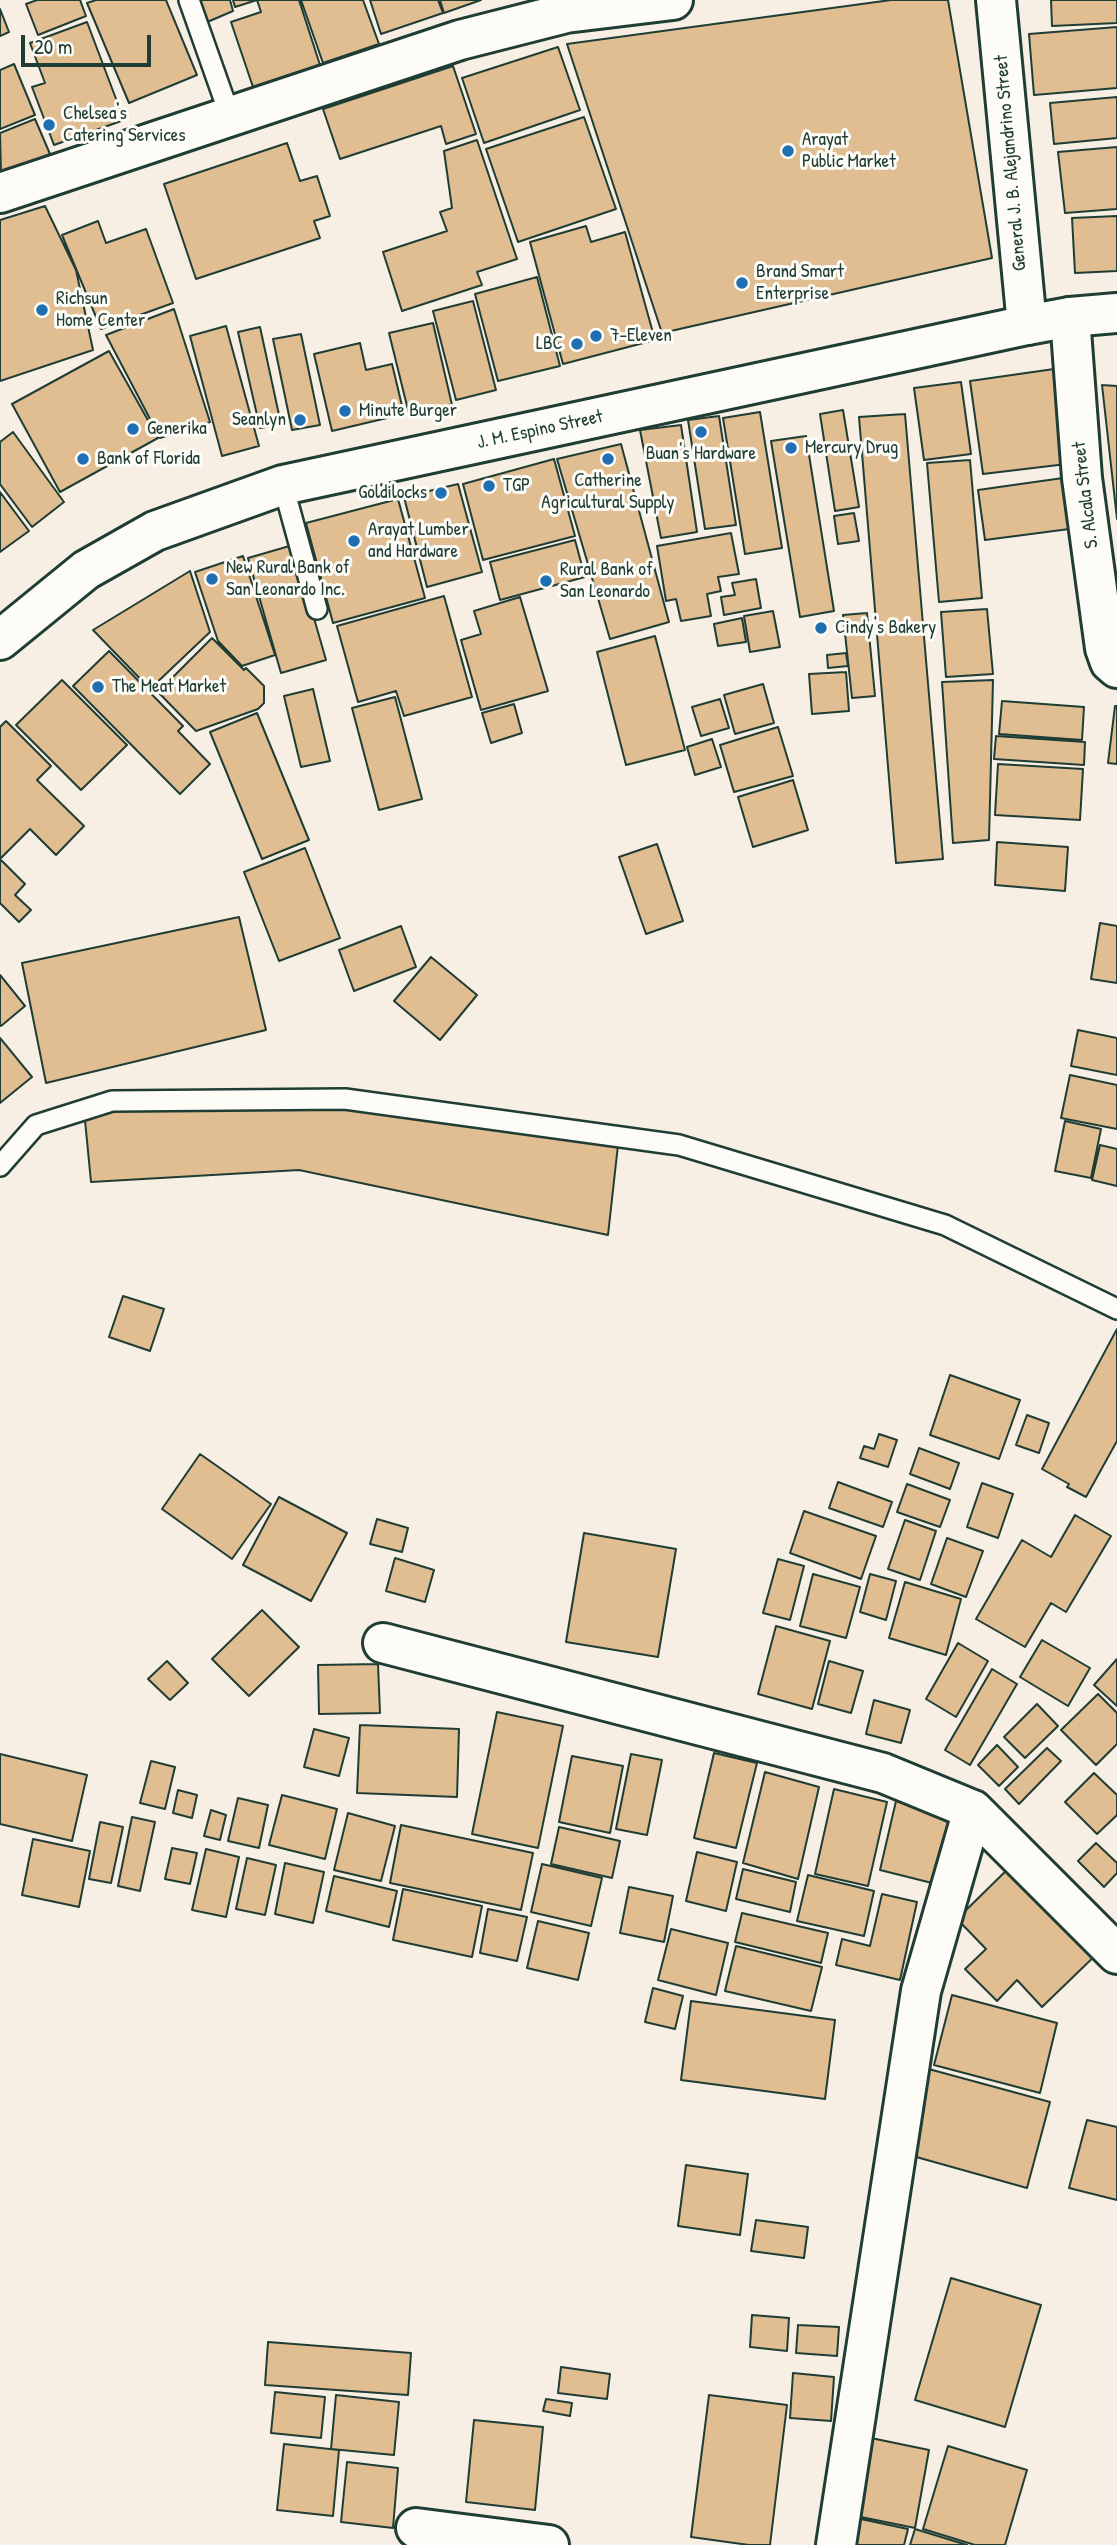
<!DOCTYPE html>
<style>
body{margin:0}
#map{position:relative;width:1117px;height:2545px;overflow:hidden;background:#f7efe3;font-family:"Patrick Hand",sans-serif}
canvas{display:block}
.scale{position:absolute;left:21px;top:35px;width:130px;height:32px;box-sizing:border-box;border:4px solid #1f3d34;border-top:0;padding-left:9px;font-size:21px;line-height:24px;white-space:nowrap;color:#1f3d34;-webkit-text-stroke:5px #fdfcf7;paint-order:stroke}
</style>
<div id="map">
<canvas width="1117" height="2545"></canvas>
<div class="scale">20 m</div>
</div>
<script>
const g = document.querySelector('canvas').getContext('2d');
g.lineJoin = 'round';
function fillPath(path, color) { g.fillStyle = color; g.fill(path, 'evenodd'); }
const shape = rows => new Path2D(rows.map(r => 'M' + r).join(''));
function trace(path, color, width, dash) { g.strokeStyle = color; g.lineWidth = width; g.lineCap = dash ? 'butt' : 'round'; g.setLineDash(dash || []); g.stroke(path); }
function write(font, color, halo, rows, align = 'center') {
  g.font = font + ' "Patrick Hand",sans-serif'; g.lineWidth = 6; g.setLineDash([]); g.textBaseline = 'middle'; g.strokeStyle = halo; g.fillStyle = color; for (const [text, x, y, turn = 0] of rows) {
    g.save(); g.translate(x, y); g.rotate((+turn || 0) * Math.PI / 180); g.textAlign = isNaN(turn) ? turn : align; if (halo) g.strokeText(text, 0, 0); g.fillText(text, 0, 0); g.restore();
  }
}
const building = shape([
 [37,0,80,0,86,16,38,35,26,4,37,0],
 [96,0,166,0,197,75,129,103,87,3,96,0],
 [197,0,230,0,233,11,205,23,197,0],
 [233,0,299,0,320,65,253,87,231,22,261,12,257,0,235,7,233,0],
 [301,0,363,0,379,44,323,63,301,0],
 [370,0,438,0,443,13,381,34,370,0],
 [440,0,481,0,444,13,440,0],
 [891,0,948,0,992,258,662,333,567,44,891,0],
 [1051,0,1117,0,1117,23,1052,26,1051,0],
 [0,9,9,32,0,36,0,9],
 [87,22,124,120,54,145,32,87,45,83,30,43,87,22],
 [1117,27,1117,88,1034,95,1029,34,1117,27],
 [558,47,580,110,484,143,462,78,558,47],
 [14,64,35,115,0,129,0,70,14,64],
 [453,66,476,134,446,144,441,126,340,159,323,109,453,66],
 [1117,97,1117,138,1054,144,1050,103,1117,97],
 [584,117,616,209,518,242,486,149,584,117],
 [35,119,50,154,1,174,0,133,35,119],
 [477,140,517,259,477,272,482,285,402,311,383,252,447,231,440,212,452,208,444,151,477,140],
 [287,143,300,181,317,176,330,216,314,221,320,238,196,279,164,184,287,143],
 [1117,147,1117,209,1065,213,1058,152,1117,147],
 [45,206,76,270,93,350,0,381,0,220,45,206],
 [1117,216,1117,271,1075,273,1072,218,1117,216],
 [98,221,106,243,146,229,173,303,101,329,62,235,98,221],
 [586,226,591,242,625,232,655,340,563,364,530,242,586,226],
 [537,277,560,366,498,381,475,294,537,277],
 [473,301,496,390,456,400,433,311,473,301],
 [174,309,210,422,160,438,106,335,174,309],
 [433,323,452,405,409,414,389,333,433,323],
 [226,326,259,446,222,456,190,336,226,326],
 [260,327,281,424,260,428,238,332,260,327],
 [301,334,320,425,292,430,273,339,301,334],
 [360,343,366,370,392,364,404,414,332,431,314,354,360,343],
 [109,351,158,438,60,492,12,404,109,351],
 [1061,368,1075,463,983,474,970,381,1061,368],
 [961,382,971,454,924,460,914,388,961,382],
 [1102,385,1117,386,1117,519,1115,501,1102,385],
 [843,410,859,507,835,511,820,414,843,410],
 [760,412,782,548,745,554,723,418,760,412],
 [905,414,943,859,896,863,859,417,905,414],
 [719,416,736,525,705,529,688,420,719,416],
 [681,425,697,532,661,538,640,430,681,425],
 [13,432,64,502,32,527,0,484,0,442,13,432],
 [806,436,834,611,800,617,771,441,806,436],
 [621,444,669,622,610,639,557,459,621,444],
 [554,459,575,536,483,560,463,484,554,459],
 [970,460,982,598,939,602,927,463,970,460],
 [1070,477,1077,528,985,540,978,490,1070,477],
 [458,484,482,572,427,587,404,497,458,484],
 [0,492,29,531,0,552,0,492],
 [398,499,425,598,333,623,306,523,398,499],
 [854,513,859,541,838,544,834,516,854,513],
 [731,533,739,574,718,577,721,591,707,594,711,616,681,621,676,599,666,601,657,546,731,533],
 [575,540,585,577,500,600,490,562,575,540],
 [293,545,326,660,281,673,248,558,293,545],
 [243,556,275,655,242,666,218,641,195,572,243,556],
 [190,571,210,632,150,689,93,630,190,571],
 [756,579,761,608,724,615,721,597,735,595,732,583,756,579],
 [444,596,472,697,404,716,396,691,358,702,337,626,444,596],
 [520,597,548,691,481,710,461,640,481,634,474,611,520,597],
 [987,609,993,674,946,677,941,612,987,609],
 [773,611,780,647,750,652,744,616,773,611],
 [867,613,875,696,852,698,843,615,867,613],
 [742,618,746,642,718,646,714,624,742,618],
 [655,636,685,750,626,765,597,652,655,636],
 [212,638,244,670,246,668,264,686,264,703,258,709,196,731,158,692,212,638],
 [109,651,183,726,178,731,210,764,180,794,73,686,109,651],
 [846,653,848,666,828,668,827,655,846,653],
 [846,672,849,711,812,714,809,674,846,672],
 [62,680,127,745,81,790,16,725,62,680],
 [993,680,989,840,953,843,942,682,993,680],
 [763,684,774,723,735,734,724,695,763,684],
 [313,689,330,761,301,767,284,696,313,689],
 [395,697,422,799,379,810,352,708,395,697],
 [720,699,729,728,701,736,692,707,720,699],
 [1002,701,1084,707,1082,740,999,734,1002,701],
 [514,704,522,733,491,743,482,713,514,704],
 [1115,706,1117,706,1117,764,1108,763,1115,706],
 [257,713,309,840,262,859,210,732,257,713],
 [6,721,51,766,37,780,84,826,56,855,30,829,0,859,25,884,15,895,31,910,19,922,0,903,0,727,6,721],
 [778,727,793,776,734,792,720,745,778,727],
 [996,736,1085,742,1084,765,994,759,996,736],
 [712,739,721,767,695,775,687,747,712,739],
 [998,764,1083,769,1080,820,995,815,998,764],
 [793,780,808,830,753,847,738,797,793,780],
 [997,842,1068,847,1065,891,995,885,997,842],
 [657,844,683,921,646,934,619,857,657,844],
 [305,848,340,938,279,961,244,872,305,848],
 [239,917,266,1030,46,1083,22,963,239,917],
 [1100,923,1117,926,1117,983,1091,979,1100,923],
 [401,926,416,967,354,991,339,950,401,926],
 [431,957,477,995,440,1040,394,1001,431,957],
 [0,975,25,1006,1,1026,0,1025,0,975],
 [1078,1030,1117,1038,1117,1075,1071,1066,1078,1030],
 [0,1038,32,1077,0,1103,0,1038],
 [1070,1075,1117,1085,1117,1129,1061,1118,1070,1075],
 [344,1104,618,1145,608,1235,299,1170,91,1182,84,1110,344,1104],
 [1065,1121,1101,1129,1091,1178,1055,1171,1065,1121],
 [1100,1145,1117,1149,1117,1186,1092,1180,1100,1145],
 [123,1296,164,1309,150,1351,109,1337,123,1296],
 [1117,1329,1117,1441,1086,1497,1067,1487,1069,1484,1042,1469,1117,1329],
 [950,1375,1020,1400,999,1459,930,1435,950,1375],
 [1027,1415,1049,1423,1039,1453,1016,1445,1027,1415],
 [879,1434,897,1440,888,1467,860,1458,864,1446,874,1449,879,1434],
 [919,1448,959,1463,950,1489,910,1474,919,1448],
 [200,1454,271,1504,232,1559,162,1509,200,1454],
 [838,1482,892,1502,883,1527,829,1508,838,1482],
 [982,1483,1013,1494,998,1538,967,1527,982,1483],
 [907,1484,950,1500,940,1527,897,1512,907,1484],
 [279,1497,347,1533,311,1601,243,1565,279,1497],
 [804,1511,876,1536,861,1579,790,1553,804,1511],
 [1075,1515,1111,1536,1066,1612,1051,1603,1025,1647,976,1619,1022,1540,1051,1557,1075,1515],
 [377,1519,408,1528,402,1552,370,1544,377,1519],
 [905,1520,936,1531,920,1580,888,1569,905,1520],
 [584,1533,676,1549,658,1657,566,1642,584,1533],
 [947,1538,983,1551,966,1597,931,1584,947,1538],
 [395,1558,434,1570,425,1602,386,1591,395,1558],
 [778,1559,804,1566,790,1620,763,1613,778,1559],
 [813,1574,860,1587,846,1638,800,1626,813,1574],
 [870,1574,896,1581,886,1620,860,1612,870,1574],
 [905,1582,961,1599,946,1655,889,1638,905,1582],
 [262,1610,299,1647,249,1696,212,1659,262,1610],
 [776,1626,830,1641,812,1709,758,1694,776,1626],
 [1042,1640,1090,1668,1068,1706,1020,1677,1042,1640],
 [958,1643,988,1661,956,1717,926,1699,958,1643],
 [1117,1659,1117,1706,1094,1685,1117,1659],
 [167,1661,188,1683,170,1700,148,1679,167,1661],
 [829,1661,863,1671,851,1713,818,1704,829,1661],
 [378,1664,380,1713,319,1714,318,1665,378,1664],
 [992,1669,1017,1684,970,1765,945,1750,992,1669],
 [1098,1694,1117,1713,1117,1744,1096,1765,1061,1730,1098,1694],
 [874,1700,910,1710,901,1743,866,1734,874,1700],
 [1037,1704,1058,1726,1025,1758,1004,1737,1037,1704],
 [497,1712,563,1726,538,1848,472,1834,497,1712],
 [360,1725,459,1729,457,1797,357,1793,360,1725],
 [314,1729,349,1738,339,1776,304,1767,314,1729],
 [997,1745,1018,1767,999,1786,978,1765,997,1745],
 [1047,1748,1061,1761,1019,1804,1005,1789,1047,1748],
 [714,1753,757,1763,736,1848,694,1838,714,1753],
 [0,1754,87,1775,72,1841,0,1824,0,1754],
 [631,1754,662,1760,647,1835,616,1829,631,1754],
 [572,1756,623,1766,610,1833,559,1822,572,1756],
 [151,1761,175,1767,165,1809,140,1803,151,1761],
 [765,1772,819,1787,798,1879,743,1863,765,1772],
 [1094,1773,1117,1795,1117,1815,1097,1834,1065,1802,1094,1773],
 [834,1789,887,1802,868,1886,815,1874,834,1789],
 [178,1790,197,1795,192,1818,173,1813,178,1790],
 [282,1795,337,1809,325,1859,269,1845,282,1795],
 [238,1798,268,1805,259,1848,228,1841,238,1798],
 [896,1801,961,1817,944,1886,880,1870,896,1801],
 [211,1810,226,1815,220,1840,204,1836,211,1810],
 [348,1813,395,1826,381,1881,334,1870,348,1813],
 [132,1817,155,1822,140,1891,118,1886,132,1817],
 [100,1822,123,1827,111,1883,89,1879,100,1822],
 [401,1825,533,1853,521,1910,390,1883,401,1825],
 [559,1827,620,1841,612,1878,551,1864,559,1827],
 [33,1839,90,1851,79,1907,22,1895,33,1839],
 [1096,1843,1117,1863,1117,1873,1104,1887,1078,1861,1096,1843],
 [172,1848,197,1853,190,1884,165,1879,172,1848],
 [206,1849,239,1857,226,1917,192,1910,206,1849],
 [697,1852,737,1862,726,1911,686,1901,697,1852],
 [247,1858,276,1865,265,1915,236,1909,247,1858],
 [1016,1861,1102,1949,1042,2007,1017,1980,997,2001,965,1969,986,1949,957,1919,1016,1861],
 [285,1863,324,1872,313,1923,275,1914,285,1863],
 [542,1864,602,1878,591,1926,531,1912,542,1864],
 [743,1869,796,1882,790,1912,736,1899,743,1869],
 [808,1875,874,1891,864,1936,797,1921,808,1875],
 [334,1876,397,1891,389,1927,326,1911,334,1876],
 [629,1887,673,1896,664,1942,620,1933,629,1887],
 [403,1889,482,1906,472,1957,393,1940,403,1889],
 [882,1894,917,1902,900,1980,836,1965,842,1939,870,1946,882,1894],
 [488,1909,527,1917,517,1961,480,1953,488,1909],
 [742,1913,828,1933,821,1963,735,1942,742,1913],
 [538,1921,589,1933,578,1980,527,1968,538,1921],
 [671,1929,728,1943,716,1995,658,1980,671,1929],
 [736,1946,822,1967,811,2011,725,1991,736,1946],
 [653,1988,683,1996,675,2029,645,2022,653,1988],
 [952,1995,1057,2023,1040,2093,934,2065,952,1995],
 [691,2001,835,2020,825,2099,681,2080,691,2001],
 [925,2068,1050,2102,1027,2188,902,2153,925,2068],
 [1087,2120,1117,2127,1117,2200,1069,2188,1087,2120],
 [686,2165,748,2174,740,2235,678,2226,686,2165],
 [756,2220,808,2227,804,2258,751,2251,756,2220],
 [951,2278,1041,2305,1005,2427,915,2400,951,2278],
 [752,2315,789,2318,787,2351,750,2347,752,2315],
 [798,2325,839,2327,837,2356,796,2353,798,2325],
 [268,2342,411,2353,408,2395,265,2385,268,2342],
 [561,2367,610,2374,607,2399,558,2393,561,2367],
 [793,2373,834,2377,831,2421,790,2418,793,2373],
 [275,2392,325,2397,321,2438,271,2433,275,2392],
 [336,2395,399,2402,394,2455,331,2449,336,2395],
 [709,2395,787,2405,770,2545,749,2545,691,2537,709,2395],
 [546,2399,572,2403,570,2416,543,2411,546,2399],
 [474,2420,543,2427,535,2510,466,2502,474,2420],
 [871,2438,929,2450,915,2528,856,2516,871,2438],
 [284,2444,339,2450,333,2516,277,2510,284,2444],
 [948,2446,1027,2470,1005,2545,975,2545,923,2529,948,2446],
 [347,2462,398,2468,393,2528,341,2522,347,2462],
 [856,2518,908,2529,904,2545,851,2545,856,2518],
 [915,2529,967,2545,910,2545,915,2529]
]);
fillPath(building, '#e1bd92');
trace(building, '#1f3d34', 2);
const service = shape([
 [189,0,230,116],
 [283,485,317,609],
 [0,1166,36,1125,112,1101,345,1099,679,1145,945,1225,1117,1309]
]);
const minor = shape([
 [996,0,1027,325],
 [0,193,460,40,566,13,673,0],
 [1070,317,1082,478,1105,648,1110,662,1117,668],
 [383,1643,883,1773,973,1810,1117,1954],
 [416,2528,549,2545],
 [836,2545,921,1991,973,1810]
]);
const secondary = shape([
 [0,640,86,570,155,531,283,485,1027,325,1070,317,1117,313]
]);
trace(service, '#1f3d34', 24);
trace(minor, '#1f3d34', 44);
trace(secondary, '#1f3d34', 44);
trace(service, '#fdfcf7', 19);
trace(minor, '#fdfcf7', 38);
trace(secondary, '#fdfcf7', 38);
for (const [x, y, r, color] of [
 [49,125,7,"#1f6fb2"],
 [788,151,7,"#1f6fb2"],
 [742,283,7,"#1f6fb2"],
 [42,310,7,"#1f6fb2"],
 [596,336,7,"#1f6fb2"],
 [577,344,7,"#1f6fb2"],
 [345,411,7,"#1f6fb2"],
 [300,420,7,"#1f6fb2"],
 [133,429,7,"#1f6fb2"],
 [701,432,7,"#1f6fb2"],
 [791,448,7,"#1f6fb2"],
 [83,459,7,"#1f6fb2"],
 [608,459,7,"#1f6fb2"],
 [489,486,7,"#1f6fb2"],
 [441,493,7,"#1f6fb2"],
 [354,541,7,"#1f6fb2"],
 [212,579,7,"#1f6fb2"],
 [546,581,7,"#1f6fb2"],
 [821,628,7,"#1f6fb2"],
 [98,687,7,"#1f6fb2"]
]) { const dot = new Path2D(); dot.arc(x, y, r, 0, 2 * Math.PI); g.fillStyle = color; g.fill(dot); trace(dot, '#fdfcf7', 2.5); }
write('19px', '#1f3d34', '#fdfcf7', [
 ["Chelsea's",63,114],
 ["Catering Services",63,136],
 ["Arayat",802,140],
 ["Public Market",802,162],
 ["Brand Smart",756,272],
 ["Enterprise",756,294],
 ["Richsun",56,299],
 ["Home Center",56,321],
 ["7-Eleven",610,336],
 ["LBC",563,344,"right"],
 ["Minute Burger",359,411],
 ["Seanlyn",286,420,"right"],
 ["Generika",147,429],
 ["Mercury Drug",805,448],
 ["Buan's Hardware",701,454,"center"],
 ["Bank of Florida",97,459],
 ["Catherine",608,481,"center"],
 ["Agricultural Supply",608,503,"center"],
 ["TGP",503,486],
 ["Goldilocks",427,493,"right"],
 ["Arayat Lumber",368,530],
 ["and Hardware",368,552],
 ["New Rural Bank of",226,568],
 ["San Leonardo Inc.",226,590],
 ["Rural Bank of",560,570],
 ["San Leonardo",560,592],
 ["Cindy's Bakery",835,628],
 ["The Meat Market",112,687]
], 'left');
write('19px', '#1f3d34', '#fdfcf7', [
 ["General J. B. Alejandrino Street",1011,163,-95],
 ["J. M. Espino Street",540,430,-12],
 ["S. Alcala Street",1086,495,-97]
]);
</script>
